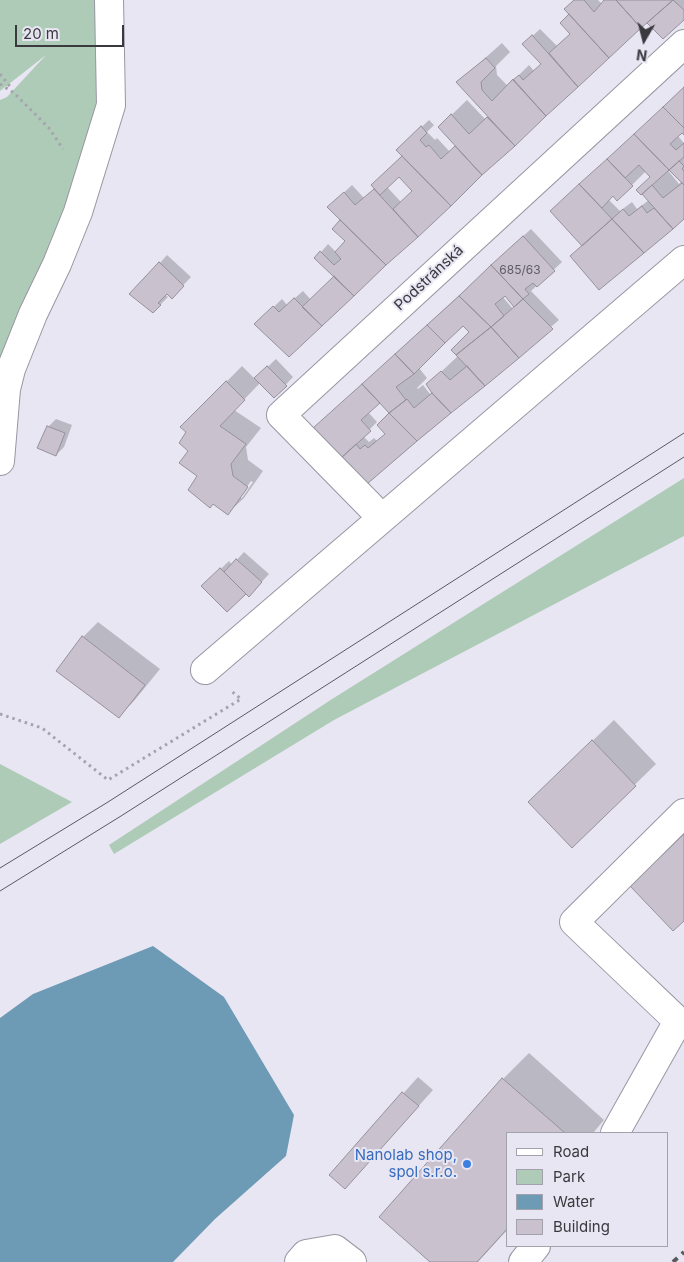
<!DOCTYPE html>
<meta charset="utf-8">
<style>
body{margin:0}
#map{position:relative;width:684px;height:1262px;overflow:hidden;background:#e9e6f3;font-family:Inter,sans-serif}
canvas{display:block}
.legend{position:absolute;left:506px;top:1132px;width:162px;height:115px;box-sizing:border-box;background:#e9e6f3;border:1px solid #a3a1ab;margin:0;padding:6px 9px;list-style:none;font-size:15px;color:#3a393e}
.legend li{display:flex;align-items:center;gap:10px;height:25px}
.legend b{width:25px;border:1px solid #a3a1ab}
.north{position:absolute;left:619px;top:15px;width:50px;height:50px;-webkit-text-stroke:4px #e9e6f3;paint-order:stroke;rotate:188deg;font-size:14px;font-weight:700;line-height:20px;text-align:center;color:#3a393e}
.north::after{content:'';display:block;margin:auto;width:18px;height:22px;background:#3a393e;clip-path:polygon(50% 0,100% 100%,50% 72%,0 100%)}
.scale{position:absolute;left:15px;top:25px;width:109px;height:22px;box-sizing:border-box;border:2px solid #3a393e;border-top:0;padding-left:6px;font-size:15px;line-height:18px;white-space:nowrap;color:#3a393e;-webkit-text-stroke:4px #e9e6f3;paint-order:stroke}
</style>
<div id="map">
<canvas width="684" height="1262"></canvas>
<ul class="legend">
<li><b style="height:6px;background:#fff"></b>Road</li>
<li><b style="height:14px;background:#aecbb7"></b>Park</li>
<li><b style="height:14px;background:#6d9ab4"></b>Water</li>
<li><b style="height:14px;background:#c9c2ce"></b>Building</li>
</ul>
<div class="north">N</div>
<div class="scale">20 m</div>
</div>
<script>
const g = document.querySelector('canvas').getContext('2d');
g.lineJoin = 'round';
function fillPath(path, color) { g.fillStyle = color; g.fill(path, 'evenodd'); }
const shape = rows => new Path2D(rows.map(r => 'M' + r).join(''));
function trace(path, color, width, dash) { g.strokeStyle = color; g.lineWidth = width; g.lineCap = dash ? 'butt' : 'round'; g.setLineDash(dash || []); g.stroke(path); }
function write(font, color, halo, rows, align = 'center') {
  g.font = font + ' Inter,sans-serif'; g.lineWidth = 4; g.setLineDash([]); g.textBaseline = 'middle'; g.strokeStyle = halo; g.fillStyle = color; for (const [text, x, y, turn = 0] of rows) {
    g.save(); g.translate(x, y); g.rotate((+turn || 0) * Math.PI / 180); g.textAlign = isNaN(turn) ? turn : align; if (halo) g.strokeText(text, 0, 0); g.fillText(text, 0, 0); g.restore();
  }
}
fillPath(shape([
 [0,0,94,0,102,80,85,180,0,401,0,100,7,97,46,55,0,91],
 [684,478,684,536,334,720,114,854,109,845,329,701],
 [0,764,72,802,0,844]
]), '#aecbb7');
fillPath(shape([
 [153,946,224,997,294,1115,286,1156,215,1219,173,1262,0,1262,0,1018,33,994]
]), '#6d9ab4');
fillPath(shape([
 [575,0,598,0,602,4,605,0,684,0,684,18,663,37,647,21,289,355,256,324,282,299,287,305,303,291,311,300,336,276,316,258,328,244,336,252,347,241,334,229,342,220,336,200,352,185,364,198,375,188,403,156,398,150,429,120,434,125,427,132,435,140,437,138,450,152,457,146,439,127,467,100,485,119,488,116,458,82,502,43,510,52,496,66,497,75,508,86,529,65,534,71,542,64,524,44,540,29,557,46,572,33,571,14],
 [399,175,414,191,402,203,387,187],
 [684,89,684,133,682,131,678,136,684,143,684,218,599,289,583,245,559,204],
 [666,168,682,181,679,184],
 [646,171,651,177,649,200,637,209,632,202,620,211,609,200,613,195,632,185],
 [531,229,562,262,531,291,559,320,368,483,315,428],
 [505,294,515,307,513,309,502,296],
 [463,324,471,332,458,356,428,384,433,392,430,394,423,385,418,389,417,388,427,378,419,368],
 [380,401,391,413,386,434,377,441,374,438,369,442,363,436,377,422,368,412],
 [167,255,191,277,172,297,167,292,165,295,168,297,153,312,160,263],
 [276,359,293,377,274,397,260,383,234,410,261,428,246,447,248,460,263,471,244,498,228,513,199,476,190,450,187,432,182,427,242,366,255,379],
 [251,481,253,482,242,498,239,498],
 [56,419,72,425,64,447,56,455,48,427],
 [244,552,269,574,257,587,246,592,203,586,229,561,232,565],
 [98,622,160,669,134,701,119,716,83,637],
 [614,720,656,764,572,846,551,781],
 [529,1053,604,1120,593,1133,508,1133,508,1229,478,1262,432,1262,381,1217,503,1079],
 [418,1077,433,1090,345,1188,330,1175]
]), '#0003');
const building = shape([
 [574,0,584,0,594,12,604,0,616,0,641,28,609,58,564,9,574,0],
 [616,0,673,0,641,28,616,0],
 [673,0,684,10,684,20,663,39,647,23,673,0],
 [569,14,609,58,578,87,549,53,570,34,560,23,569,14],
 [532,35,578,87,546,116,513,80,519,75,523,80,541,64,522,44,532,35],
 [486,58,495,68,481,82,482,90,492,101,513,79,546,116,515,146,456,82,486,58],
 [684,87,684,128,663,107,684,87],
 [663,107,684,128,684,135,682,133,670,144,676,150,684,143,684,157,669,170,634,134,663,107],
 [451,114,469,134,487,117,515,146,482,175,438,127,451,114],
 [421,126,427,133,420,140,426,147,429,145,441,159,455,146,482,175,451,206,396,150,421,126],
 [634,134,669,170,641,195,636,190,650,177,639,165,625,178,607,159,634,134],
 [402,156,451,206,418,237,393,209,412,191,399,177,380,195,371,185,402,156],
 [607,159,633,186,617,201,613,196,602,208,579,184,607,159],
 [679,161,684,166,682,169,684,171,684,185,669,170,679,161],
 [682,183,684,185,684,219,673,229,642,194,652,185,663,198,682,183],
 [579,184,612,219,582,246,550,211,579,184],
 [374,189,418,237,386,265,327,207,344,192,355,205,374,189],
 [642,206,647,213,654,208,673,229,644,253,612,219,623,209,629,216,642,206],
 [612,219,644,253,599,290,570,256,612,219],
 [340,220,386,265,354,296,314,258,320,251,334,265,341,259,335,252,345,241,332,229,340,220],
 [523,236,555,271,537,287,533,283,525,289,529,294,523,299,491,265,523,236],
 [159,262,184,286,172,299,167,294,158,303,161,305,153,313,129,294,159,262],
 [491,265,523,299,514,307,505,296,495,304,504,316,491,327,459,296,491,265],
 [334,276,354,296,322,326,302,307,334,276],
 [459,296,491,327,456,355,451,350,469,332,463,326,445,343,427,325,459,296],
 [294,298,322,326,289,357,254,324,273,306,279,312,294,298],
 [523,299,553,329,519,358,491,327,523,299],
 [427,325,445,343,414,374,395,354,427,325],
 [491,327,519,358,485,386,456,355,491,327],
 [395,354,414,374,396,387,406,400,389,413,362,384,395,354],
 [267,366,287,386,274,398,254,378,267,366],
 [467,366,485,386,451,413,432,393,426,384,441,371,450,380,467,366],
 [226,381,245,400,220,426,246,444,231,464,233,476,248,487,228,515,213,504,210,508,188,490,197,476,179,463,188,451,179,443,186,432,180,427,226,381],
 [362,384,380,403,361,420,371,431,341,458,313,428,362,384],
 [432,393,451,413,417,441,389,413,407,399,414,408,432,393],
 [389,413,417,441,367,484,341,458,356,444,360,449,365,445,368,448,385,434,377,425,389,413],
 [47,426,65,433,56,456,37,448,47,426],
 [236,559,262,582,249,597,224,572,236,559],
 [220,568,246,594,227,612,201,586,220,568],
 [82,636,145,685,119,718,56,671,82,636],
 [592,740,636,786,572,848,528,802,592,740],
 [684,834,684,921,673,931,630,886,684,834],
 [502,1078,565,1133,508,1133,508,1228,477,1262,430,1262,379,1217,502,1078],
 [402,1092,419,1106,345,1189,329,1175,402,1092]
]);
fillPath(building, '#c9c2ce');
trace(building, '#96909c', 1);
const minor = shape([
 [0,461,6,389,11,369,33,314,57,264,78,212,111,105,109,0],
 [382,518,281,415,684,44],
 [205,670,684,260],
 [615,1133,678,1021,574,922,684,813],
 [299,1262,306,1254,335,1249,352,1262],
 [523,1262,536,1246]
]);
trace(minor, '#9996a2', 30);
trace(shape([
 [0,74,12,89],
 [0,84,14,93,49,128,63,149],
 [0,714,42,728,108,780,241,699,230,690]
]), '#a5a3ad', 3, [2.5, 4]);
trace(minor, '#fff', 28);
trace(shape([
 [0,868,108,802,684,433],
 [0,891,121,816,684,457]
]), '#5a595f', 1);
trace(shape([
 [673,1262,684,1252]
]), '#5a595f', 4, [6, 6]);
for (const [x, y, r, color] of [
 [467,1164,5,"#3f7fe0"]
]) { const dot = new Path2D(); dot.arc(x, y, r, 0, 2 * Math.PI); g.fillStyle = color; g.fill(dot); trace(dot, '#e9e6f3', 2); }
write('12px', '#5e5b62', null, [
 ["685/63",520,270]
]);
write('15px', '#3a393e', '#e9e6f3', [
 ["Podstránská",429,278,-43]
]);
write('15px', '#366cbe', '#e9e6f3', [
 ["Nanolab shop,",457,1155],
 ["spol s.r.o.",457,1172]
], 'right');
</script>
